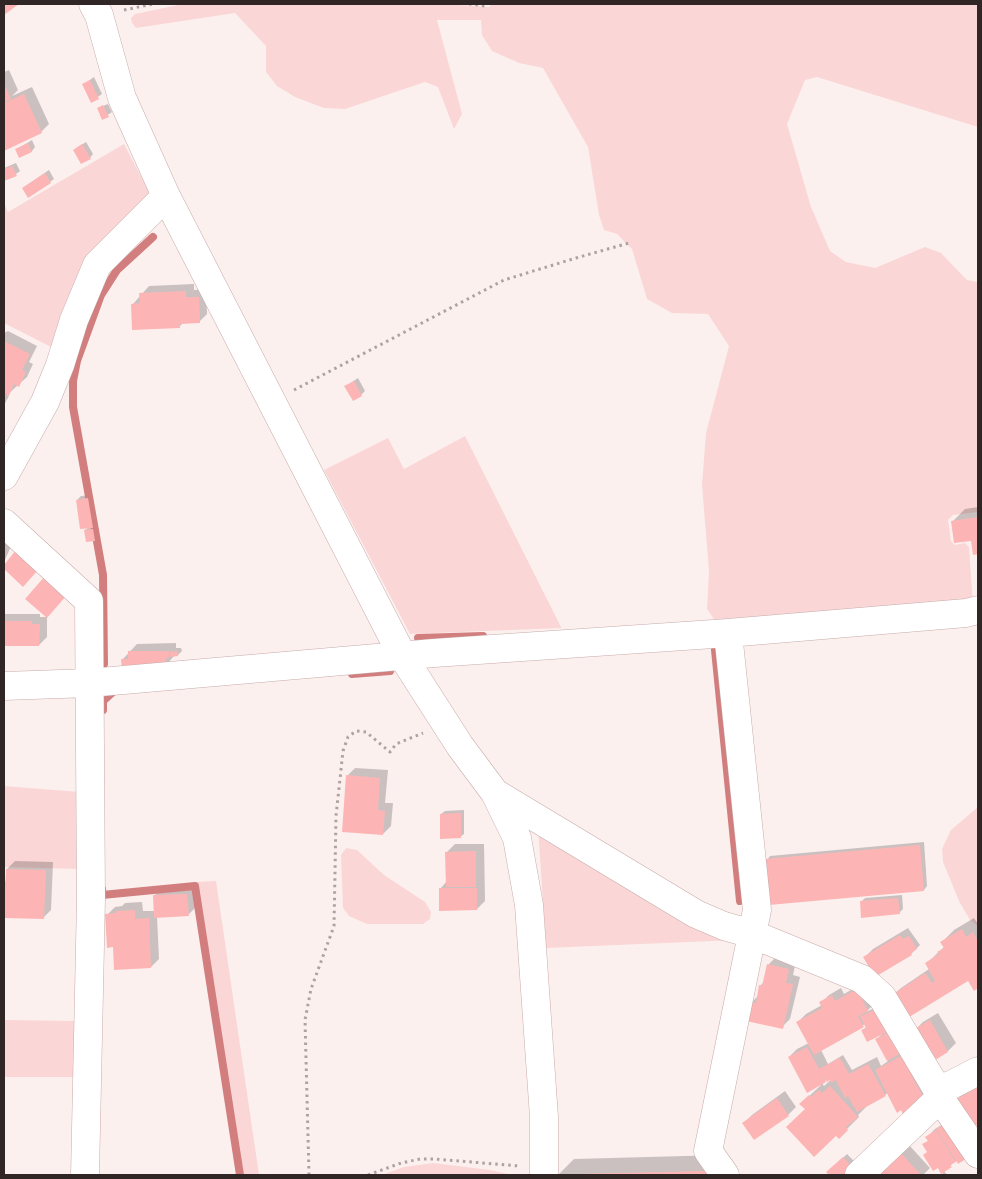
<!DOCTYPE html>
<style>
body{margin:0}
#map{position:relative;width:982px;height:1179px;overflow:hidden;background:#fcf0ef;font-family:Signika,sans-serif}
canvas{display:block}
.frame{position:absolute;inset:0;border:5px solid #312626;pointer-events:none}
</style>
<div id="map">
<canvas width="982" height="1179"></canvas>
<div class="frame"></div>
</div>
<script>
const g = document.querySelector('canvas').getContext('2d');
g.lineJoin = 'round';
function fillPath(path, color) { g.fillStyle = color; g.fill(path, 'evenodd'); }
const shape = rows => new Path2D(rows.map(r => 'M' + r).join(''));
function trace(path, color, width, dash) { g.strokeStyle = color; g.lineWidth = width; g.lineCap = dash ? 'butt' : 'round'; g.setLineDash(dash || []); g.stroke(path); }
fillPath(shape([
 [183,4,444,4,489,7,492,4,978,4,978,127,817,77,805,80,787,124,811,207,830,251,846,262,875,268,925,247,941,253,967,280,978,282,978,512,953,515,948,520,951,541,955,545,965,543,969,547,973,605,716,622,707,609,709,571,702,485,706,433,729,346,708,314,672,313,647,299,632,249,617,234,604,230,599,215,588,147,543,68,519,63,492,51,482,35,481,20,437,20,462,114,454,129,438,87,425,82,345,109,324,108,295,97,277,86,266,72,266,46,235,13,136,28,132,23,131,18,135,14],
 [124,144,150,194,55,349,4,323,4,203,8,212],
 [465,436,561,627,561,628,410,634,324,470,388,438,404,469],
 [4,786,80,792,78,869,4,867],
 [978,807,978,926,970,920,959,901,943,862,942,849,951,830],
 [538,827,737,940,546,948],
 [346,848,357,850,384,875,425,902,431,912,430,919,423,924,367,924,349,916,343,908,341,855],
 [216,881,259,1175,243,1175,197,882],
 [4,1020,75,1021,73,1077,4,1077],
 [433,1163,490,1170,512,1175,382,1175,404,1167]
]), '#fad7d6');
fillPath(shape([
 [9,70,18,90,12,96,32,87,49,124,41,132,4,149,4,72],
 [94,77,102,94,92,101,84,84],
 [108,104,112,112,103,118,98,108],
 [32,140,35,147,32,151,20,156,17,149],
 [86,142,93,154,90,158,78,147],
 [16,163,20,171,16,174,4,180,4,168],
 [49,170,54,179,50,182,27,185],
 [194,284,194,290,206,289,207,314,199,322,183,323,179,327,133,304,149,286],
 [8,331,37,346,29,362,33,364,27,377,7,395,9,396,4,405,4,333],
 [358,378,365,391,361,395,346,386],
 [92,495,96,523,92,526,97,526,98,536,94,539,85,530,89,527,77,500,81,496],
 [978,507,978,553,974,553,973,539,953,521,965,509],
 [4,527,17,533,4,562],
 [4,614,40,614,40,617,47,617,47,637,39,645,4,645],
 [176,643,176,648,181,648,182,651,178,655,174,656,166,665,122,660,137,644],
 [355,768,388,770,385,803,393,803,391,826,383,834,347,776],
 [464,810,464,834,460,837,441,814,445,811],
 [924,842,927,886,924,890,767,860,770,856],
 [455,844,484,844,485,901,477,909,440,889,447,881,447,852],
 [15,861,53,862,51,910,43,918,4,917,4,883,7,880,7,869],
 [195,886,196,907,188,915,157,917,159,959,151,967,115,946,107,915,115,907,122,906,125,903,142,902,143,911,155,911,154,896,162,888],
 [902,895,903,909,899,913,861,902,865,898],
 [974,918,978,924,978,987,974,989,969,979,893,995,901,988,929,969,926,964,944,947,942,942,954,930],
 [908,928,920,945,911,954,865,957,873,949],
 [776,957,796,961,793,975,800,977,790,1019,782,1027,752,1002,758,996,760,986,764,982,768,965],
 [865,982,876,1002,866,1012,883,1004,933,1093,901,1109,888,1093,868,1105,858,1115,859,1117,839,1137,801,1104,821,1085,789,1057,797,1049,809,1043,798,1022,806,1014,822,1005,821,1003,829,995,841,988,844,994],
 [865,1024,867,1026,863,1030,883,1033,877,1039,888,1061,881,1066,877,1057,852,1070,843,1055,828,1064,821,1050],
 [833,1078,824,1086,822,1083,827,1079],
 [938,1013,956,1043,948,1051,932,1060,915,1030,923,1022],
 [978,1085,978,1123,972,1127,956,1100,964,1093],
 [785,1091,796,1107,788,1115,744,1123,752,1115],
 [951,1119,957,1160,944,1171,947,1175,940,1175,943,1174,924,1144,929,1140,927,1137,935,1129],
 [909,1145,930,1168,923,1175,877,1175],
 [847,1154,856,1163,843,1175,831,1175,828,1172],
 [722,1155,730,1175,558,1175,574,1159]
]), '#0003');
trace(shape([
 [418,638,483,636],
 [715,650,740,901],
 [104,664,103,575,73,407,73,381,77,361,101,295,117,270,153,237],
 [352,674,390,671],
 [103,710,103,701,115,690,118,690],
 [102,889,102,895,195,886,240,1175]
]), '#d27e7e', 8);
fillPath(shape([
 [4,4,19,4,4,15],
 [90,80,99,99,91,103,82,84],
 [4,83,11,99,4,102],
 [24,94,42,133,4,151,4,103],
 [103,105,109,117,102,120,97,108],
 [28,143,32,152,19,158,15,149],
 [82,144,91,159,81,164,73,150],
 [12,166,17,176,4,181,4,169],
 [45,173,51,183,28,198,22,188],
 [186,291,186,297,199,297,200,323,180,324,180,328,132,330,131,304,140,303,139,293],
 [4,341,30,354,22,370,26,372,19,387,14,384,9,396,4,393],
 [354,381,362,396,353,401,344,386],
 [88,498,93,528,80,529,76,500],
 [978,517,978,554,973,555,971,541,954,543,951,521],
 [93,529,95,541,86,542,84,530],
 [16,550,38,570,23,587,4,569,4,565],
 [45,576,67,595,47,618,25,599],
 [4,621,32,621,32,624,40,624,39,646,4,646],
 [128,651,169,651,169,657,166,658,167,666,122,670,121,659,128,659],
 [178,651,178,656,170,657,170,652],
 [346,775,380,778,378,810,385,811,383,835,342,832],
 [461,813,461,838,440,839,440,814],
 [920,845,924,891,769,905,765,859],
 [476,851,476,887,446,887,445,852],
 [6,869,46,870,44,919,4,918],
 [439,888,477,888,477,910,439,911],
 [187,894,189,916,154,918,153,895],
 [898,898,900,914,861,918,860,901],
 [135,910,135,919,149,918,151,968,114,970,113,947,107,948,105,914,116,913,116,911],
 [962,929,966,937,973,932,978,941,978,988,974,991,968,981,906,1019,892,995,925,973,932,983,935,981,925,963,939,954,937,952,944,948,940,942],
 [900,935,903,939,909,936,917,949,911,953,912,955,875,977,863,957],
 [767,964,789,969,786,983,793,984,783,1029,746,1021,751,1002,756,1003,759,985,762,986],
 [857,989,868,1011,858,1017,864,1027,814,1055,796,1022,822,1008,819,1002,832,995,835,1001],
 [879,1007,891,1030,867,1042,861,1030,866,1028,860,1017],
 [930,1020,948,1052,932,1062,913,1030],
 [891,1031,903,1052,887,1061,875,1039],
 [807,1047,819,1069,840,1058,849,1074,868,1064,886,1096,857,1112,848,1096,845,1098,836,1080,831,1083,830,1080,827,1082,823,1075,826,1082,807,1093,788,1057],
 [901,1056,926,1102,905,1119,901,1110,897,1113,875,1070],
 [830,1086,858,1117,846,1127,848,1130,839,1139,836,1136,814,1157,786,1127,805,1109,799,1104,809,1095,811,1097,819,1090,822,1093],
 [978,1087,978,1124,971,1129,955,1100],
 [777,1098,789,1116,754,1140,742,1123],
 [947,1122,969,1157,958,1164,936,1129],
 [936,1130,956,1162,950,1165,952,1167,941,1174,938,1168,933,1171,923,1155,927,1152,922,1144,928,1141,925,1137],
 [900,1152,921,1175,875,1175],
 [843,1157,853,1168,845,1175,829,1175,826,1172],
 [707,1171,707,1175,577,1175,576,1174]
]), '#fcb5b4');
const minor = shape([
 [93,4,99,15,122,98,166,196,403,657,460,746,495,793,517,838,529,905,544,1117,544,1175],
 [4,476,45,402,60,365,74,320,97,265,166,196],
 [4,523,89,601,91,899,85,1175],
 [4,686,89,683,434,653,728,633,966,613,978,610],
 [495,793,696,914,724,926,752,934,862,979,882,997,937,1089,940,1098,978,1154],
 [937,1089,951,1085,978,1071],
 [725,1175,708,1151,757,910,728,633],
 [859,1175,940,1098]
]);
trace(minor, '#c7abaa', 29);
trace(shape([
 [469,4,485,6,486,4],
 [124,10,153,4],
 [294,390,504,280,576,258,629,243],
 [309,1175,305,1020,311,989,334,926,336,816,343,751,348,737,356,731,366,732,390,752,396,744,423,733],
 [368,1175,401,1163,420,1159,435,1159,519,1166]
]), '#ada2a1', 3, [2.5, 4]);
trace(minor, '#fff', 28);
</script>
